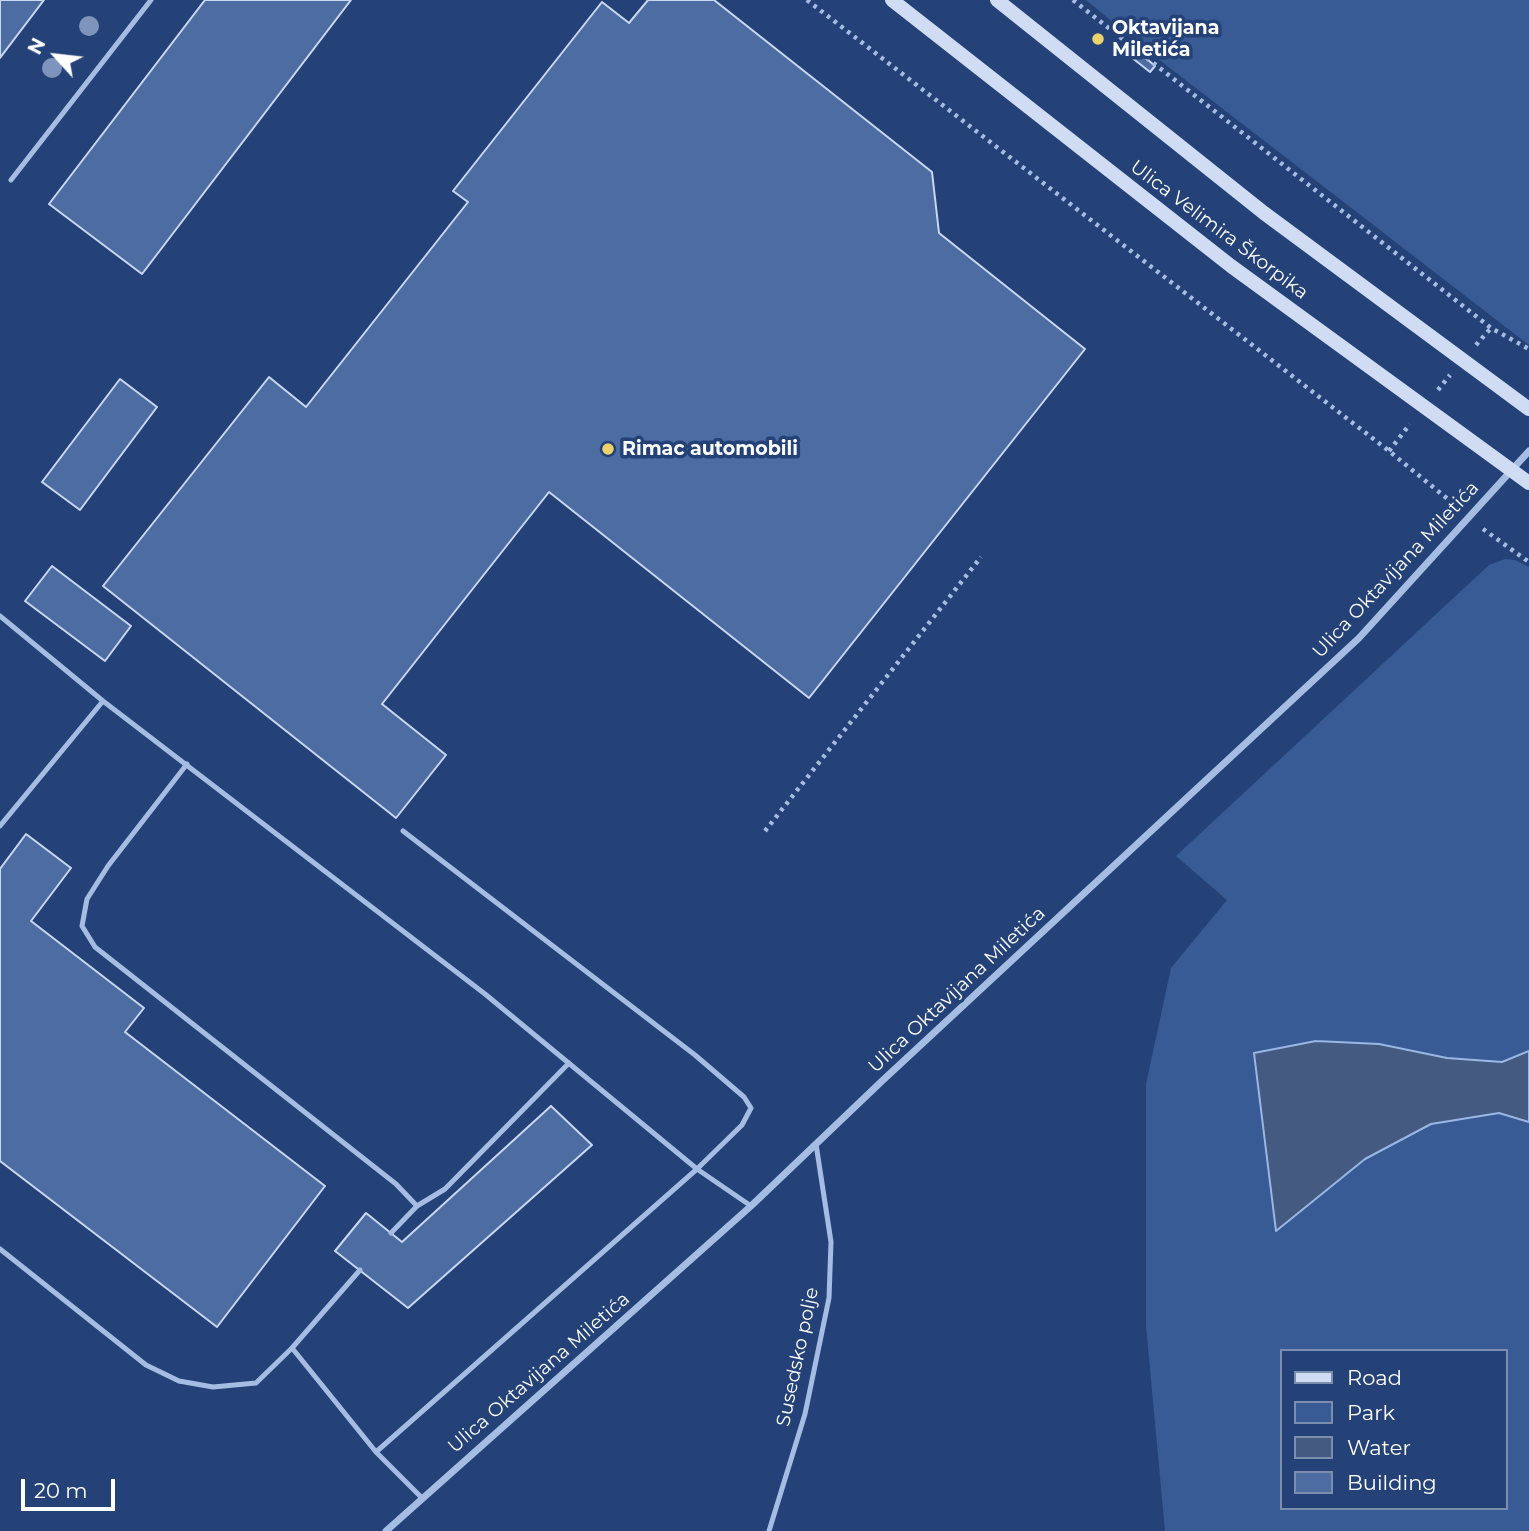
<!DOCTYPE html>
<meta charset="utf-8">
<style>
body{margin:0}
#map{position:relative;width:1529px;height:1531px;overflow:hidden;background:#244278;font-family:Montserrat,sans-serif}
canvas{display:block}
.legend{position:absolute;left:1280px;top:1349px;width:228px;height:161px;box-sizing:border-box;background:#244278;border:2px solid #7c8eae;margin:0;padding:9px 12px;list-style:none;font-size:21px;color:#fff}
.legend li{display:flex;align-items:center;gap:14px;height:35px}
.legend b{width:35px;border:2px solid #7c8eae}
.north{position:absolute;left:21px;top:21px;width:70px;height:70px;-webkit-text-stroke:5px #244278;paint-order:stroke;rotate:297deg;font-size:19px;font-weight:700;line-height:28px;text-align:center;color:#fff}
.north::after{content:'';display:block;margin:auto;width:24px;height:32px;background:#fff;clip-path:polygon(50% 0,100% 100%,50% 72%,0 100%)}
.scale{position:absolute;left:21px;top:1479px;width:94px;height:32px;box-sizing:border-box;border:4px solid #fff;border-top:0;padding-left:9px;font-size:21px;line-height:24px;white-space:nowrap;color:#fff;-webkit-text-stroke:5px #244278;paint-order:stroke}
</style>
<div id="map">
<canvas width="1529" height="1531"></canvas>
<ul class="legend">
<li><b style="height:9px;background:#cfdcf3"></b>Road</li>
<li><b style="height:19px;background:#385b95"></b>Park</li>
<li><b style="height:19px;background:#445a81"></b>Water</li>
<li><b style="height:19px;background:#4c6ca2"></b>Building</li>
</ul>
<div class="north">N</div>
<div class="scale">20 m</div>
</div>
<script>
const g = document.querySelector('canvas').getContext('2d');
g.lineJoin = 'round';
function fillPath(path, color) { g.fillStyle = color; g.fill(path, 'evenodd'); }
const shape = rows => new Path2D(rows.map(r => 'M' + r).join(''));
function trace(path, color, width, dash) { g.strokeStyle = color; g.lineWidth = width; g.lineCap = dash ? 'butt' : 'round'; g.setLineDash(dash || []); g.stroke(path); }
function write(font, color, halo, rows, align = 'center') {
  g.font = font + ' Montserrat,sans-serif'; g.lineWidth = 7; g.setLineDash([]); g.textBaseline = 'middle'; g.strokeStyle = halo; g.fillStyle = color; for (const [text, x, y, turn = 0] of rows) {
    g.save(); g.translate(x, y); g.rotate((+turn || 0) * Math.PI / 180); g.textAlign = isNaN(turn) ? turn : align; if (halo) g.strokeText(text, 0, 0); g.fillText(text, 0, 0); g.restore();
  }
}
fillPath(shape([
 [1086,0,1529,0,1529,345,1153,55],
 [1505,559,1515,560,1529,567,1529,1531,1165,1531,1146,1325,1146,1084,1171,968,1227,900,1176,856,1489,565],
 [1282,1351,1506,1351,1506,1508,1282,1508]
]), '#385b95');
const water = shape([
 [1316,1041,1379,1044,1447,1058,1502,1062,1529,1051,1529,1122,1499,1113,1431,1124,1365,1159,1276,1231,1254,1053,1316,1041]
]);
fillPath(water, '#445a81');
trace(water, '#9ab7e4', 2);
const building = shape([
 [0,0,44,0,0,58,0,0],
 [205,0,351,0,142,274,49,204,205,0],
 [648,0,714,0,932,172,939,233,1085,349,809,698,549,492,382,704,446,755,396,818,103,586,269,377,306,407,468,202,453,191,602,2,629,23,648,0],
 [1132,46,1155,66,1150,72,1126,53,1132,46],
 [120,379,157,407,80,510,42,482,120,379],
 [52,566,131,626,105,661,25,601,52,566],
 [26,834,71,868,31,921,144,1008,125,1032,325,1186,217,1327,0,1161,0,869,26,834],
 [551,1106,592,1145,408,1308,335,1251,366,1213,402,1242,551,1106]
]);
fillPath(building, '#4c6ca2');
trace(building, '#c8d8f3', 2);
trace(shape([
 [807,0,1389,451,1455,505],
 [1073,0,1491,328,1529,349],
 [1476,345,1491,328],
 [1438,390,1450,375],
 [1389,451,1410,424],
 [1483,529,1529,562],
 [765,831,981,557]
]), '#a6bde3', 4.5, [3.5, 5]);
trace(shape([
 [11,180,151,0],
 [0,616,103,701,485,994,697,1169,751,1206],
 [187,764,108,866,87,899,82,926,95,947,396,1184,417,1206],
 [0,826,103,701],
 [391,1233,417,1206,445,1189,569,1063],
 [0,1249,146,1365,179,1381,213,1387,256,1383,292,1348,376,1452,422,1498],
 [292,1348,360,1270],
 [376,1452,697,1169,742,1125,751,1108,744,1097,695,1055,403,831],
 [769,1531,805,1414,829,1298,831,1242,816,1144]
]), '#a6bde3', 5);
trace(shape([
 [386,1531,751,1206,882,1081,1359,638,1529,451]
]), '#a6bde3', 7);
trace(shape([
 [892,0,1231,266,1529,483],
 [997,0,1264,213,1529,409]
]), '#cfdcf3', 14);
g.fillStyle = '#7e94bc';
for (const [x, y] of [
 [89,26],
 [52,68]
]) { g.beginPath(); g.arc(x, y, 10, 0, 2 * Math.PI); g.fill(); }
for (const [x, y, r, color] of [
 [1098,39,7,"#edd16a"],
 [608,449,7,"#edd16a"]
]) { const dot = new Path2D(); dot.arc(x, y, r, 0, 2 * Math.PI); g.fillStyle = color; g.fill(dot); trace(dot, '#244278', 2.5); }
write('bold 19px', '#fff', '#244278', [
 ["Oktavijana",1112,28],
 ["Miletića",1112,50],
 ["Rimac automobili",622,449]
], 'left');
write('19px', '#fff', '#244278', [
 ["Ulica Velimira Škorpika",1219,230,37],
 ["Ulica Oktavijana Miletića",1396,570,-47],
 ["Ulica Oktavijana Miletića",957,990,-43],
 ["Susedsko polje",798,1357,-78],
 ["Ulica Oktavijana Miletića",539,1373,-41]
]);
</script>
